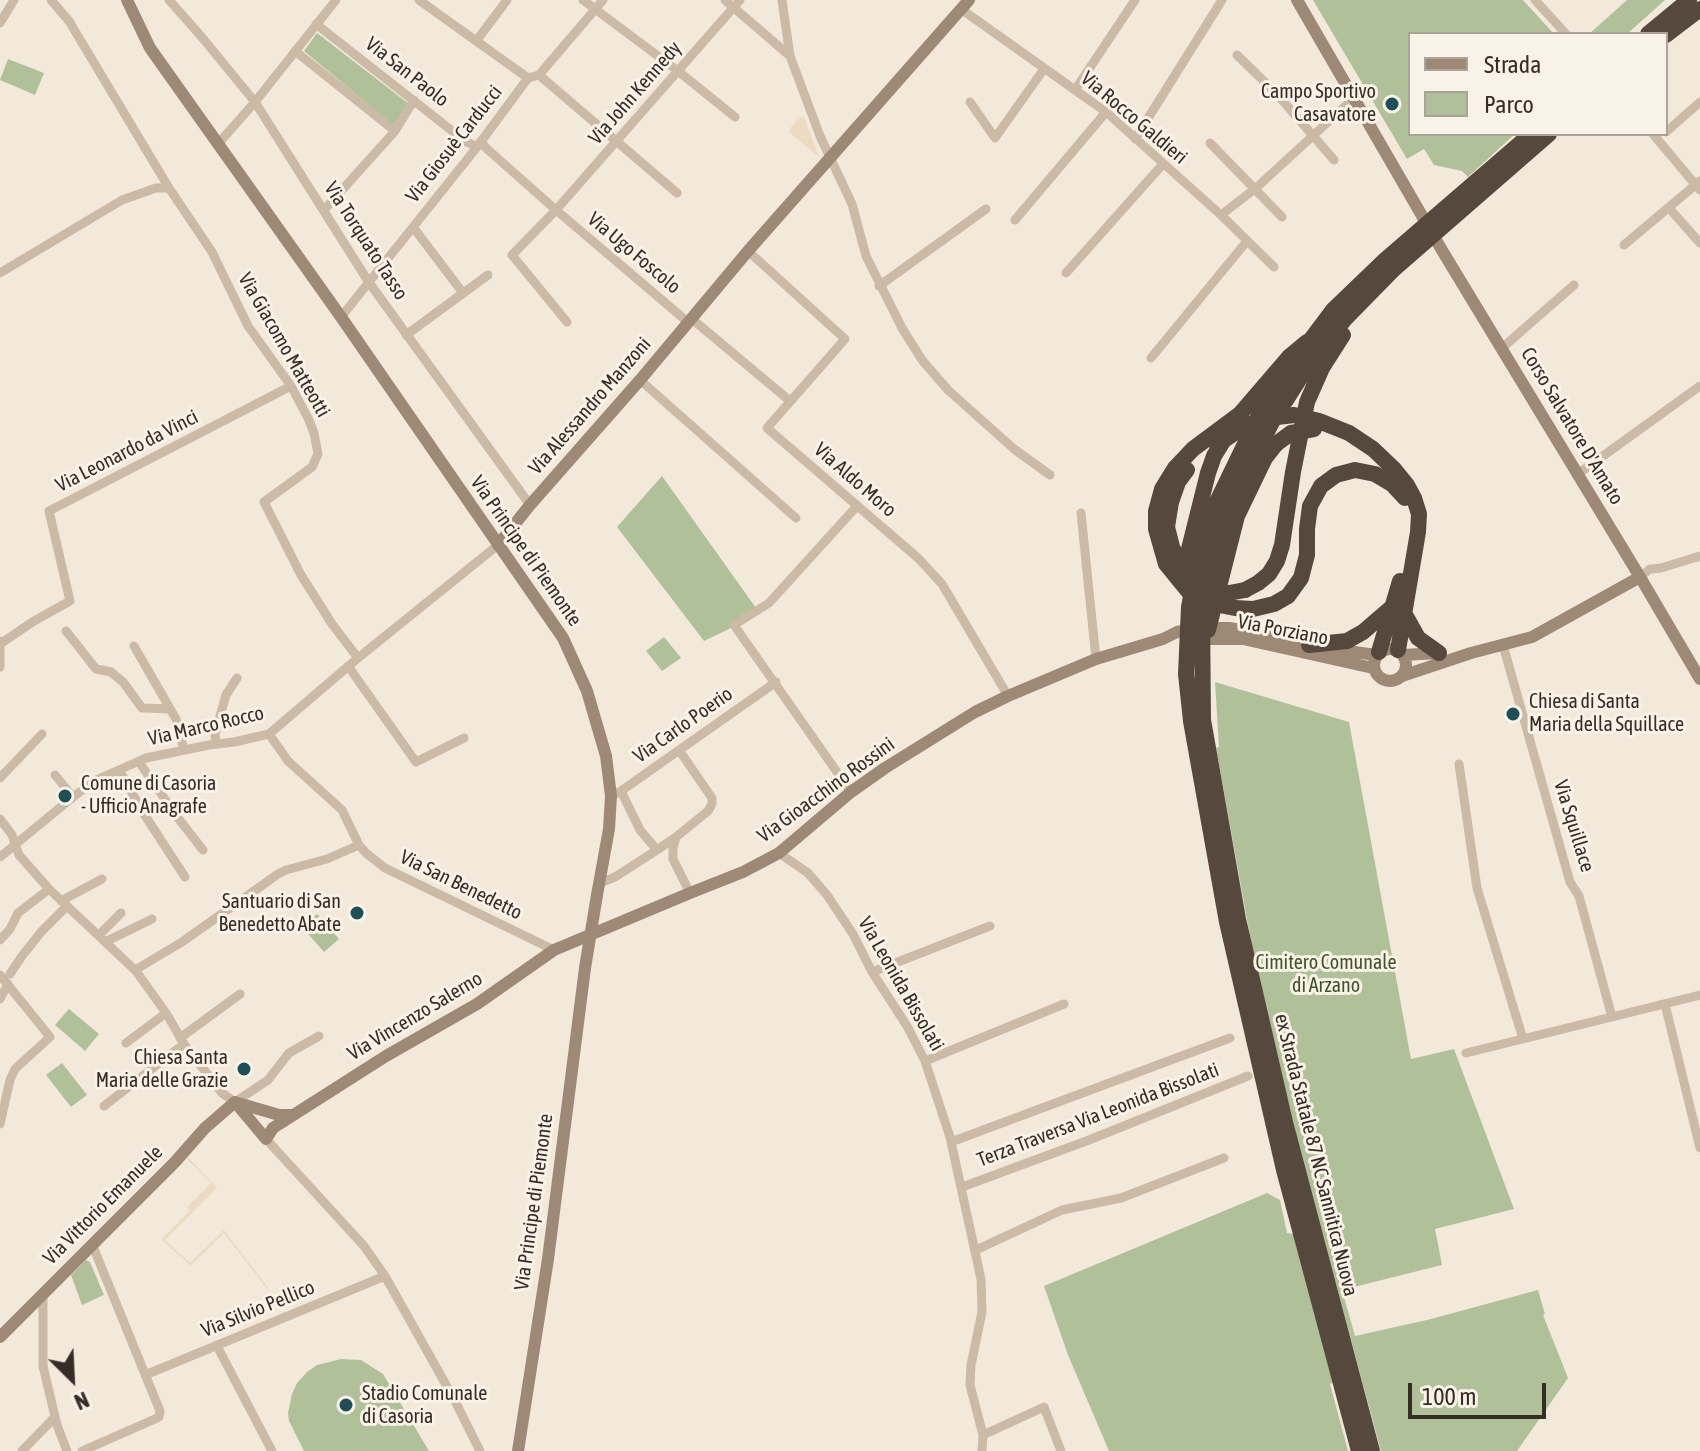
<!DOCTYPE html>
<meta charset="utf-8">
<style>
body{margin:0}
#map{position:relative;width:1700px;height:1451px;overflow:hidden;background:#f2e9da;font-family:"Asap Condensed",sans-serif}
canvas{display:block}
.legend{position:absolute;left:1408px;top:32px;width:260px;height:104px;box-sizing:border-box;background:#f9f2e6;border:2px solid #aba39a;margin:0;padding:10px 14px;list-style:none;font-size:24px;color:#362d27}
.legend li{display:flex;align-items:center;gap:16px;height:40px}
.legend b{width:40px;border:2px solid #aba39a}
.north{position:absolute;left:32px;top:1339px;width:80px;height:80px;-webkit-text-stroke:6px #f9f2e6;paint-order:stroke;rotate:156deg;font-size:22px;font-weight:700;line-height:32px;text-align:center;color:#362d27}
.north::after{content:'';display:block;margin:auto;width:28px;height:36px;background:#362d27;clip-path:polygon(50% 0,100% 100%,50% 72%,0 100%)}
.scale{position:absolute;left:1408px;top:1383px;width:138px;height:36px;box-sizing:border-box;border:4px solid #362d27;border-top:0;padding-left:10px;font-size:24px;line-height:28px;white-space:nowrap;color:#362d27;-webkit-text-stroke:6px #f9f2e6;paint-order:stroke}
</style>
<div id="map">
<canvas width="1700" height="1451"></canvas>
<ul class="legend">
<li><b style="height:10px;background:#9e8977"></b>Strada</li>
<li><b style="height:22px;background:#b0c19a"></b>Parco</li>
</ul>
<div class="north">N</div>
<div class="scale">100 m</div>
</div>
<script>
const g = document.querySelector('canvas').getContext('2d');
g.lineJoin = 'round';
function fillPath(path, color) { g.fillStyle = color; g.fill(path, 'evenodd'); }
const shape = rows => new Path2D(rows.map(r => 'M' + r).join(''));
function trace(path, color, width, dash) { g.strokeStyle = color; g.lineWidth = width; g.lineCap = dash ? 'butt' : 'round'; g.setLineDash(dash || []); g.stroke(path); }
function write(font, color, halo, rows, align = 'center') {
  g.font = font + ' "Asap Condensed",sans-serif'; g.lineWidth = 6; g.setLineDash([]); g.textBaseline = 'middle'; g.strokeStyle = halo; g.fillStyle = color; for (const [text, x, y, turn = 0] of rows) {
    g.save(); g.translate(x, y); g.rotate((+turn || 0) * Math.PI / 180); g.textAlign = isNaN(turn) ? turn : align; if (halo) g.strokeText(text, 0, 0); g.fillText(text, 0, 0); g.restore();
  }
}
fillPath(shape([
 [1313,0,1523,0,1554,34,1410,34,1410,134,1515,134,1468,177,1462,171,1434,165,1424,149,1407,159],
 [1627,0,1665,0,1627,34,1589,34],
 [317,33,409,104,393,125,304,51],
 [8,59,44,73,35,95,0,80],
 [662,476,756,608,729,629,704,641,617,527],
 [664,637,681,658,662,671,646,651],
 [1215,682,1349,722,1411,1059,1454,1049,1514,1209,1435,1229,1442,1265,1342,1290,1355,1336,1431,1319,1538,1290,1545,1314,1543,1315,1568,1378,1517,1451,1381,1451,1304,1165,1260,991,1216,748,1219,747],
 [317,914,339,939,324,952,302,927],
 [69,1009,99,1034,85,1051,55,1025],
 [62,1063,87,1095,71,1107,46,1075],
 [1267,1193,1280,1200,1287,1233,1294,1234,1335,1382,1330,1384,1348,1451,1109,1451,1068,1355,1044,1286],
 [86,1260,90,1262,104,1295,82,1305,71,1275],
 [341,1359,361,1360,383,1374,429,1451,304,1451,289,1421,288,1413,292,1394,297,1383,307,1372,317,1365]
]), '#b0c19a');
fillPath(shape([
 [802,116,804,117,819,157,789,132,791,127],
 [188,1157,217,1188,165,1240,190,1263,224,1230,269,1289,267,1289,224,1233,191,1266,161,1239,190,1211,187,1207,211,1183,187,1159]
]), '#eadbc1');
trace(shape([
 [51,0,69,21,169,188,212,252,248,326,291,386,308,418,314,433,318,454,312,467,264,502,301,575,332,624,358,658],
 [169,0,200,35,255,102,368,281,530,505],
 [419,0,528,78],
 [583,0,678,71,735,117],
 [725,0,790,56],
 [782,0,790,56,820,136,852,204,866,256,902,328,922,360,948,390,1014,449,1050,475],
 [1535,0,1566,34],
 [961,9,1106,112,1221,215,1274,267],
 [0,23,14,0],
 [316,24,465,141,477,147],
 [477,40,507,0],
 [295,51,395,131],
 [1237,55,1276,93,1334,160],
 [539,75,677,193],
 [1075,90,1135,0],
 [970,102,995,138,1044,69],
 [1666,132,1700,102],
 [1653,134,1700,190],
 [1135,139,1222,0],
 [481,141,486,148,556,210,689,323],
 [1210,143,1282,217],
 [217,145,255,102,336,0],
 [1669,208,1700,243],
 [324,210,395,131,414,100],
 [1221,215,1256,188,1354,98],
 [1015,220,1106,112],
 [413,227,463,293],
 [1624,245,1700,181],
 [748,251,845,339,767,428,918,558,942,584,1008,696],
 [0,273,122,200,156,188,169,188],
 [1066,273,1163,164],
 [879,286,986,209],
 [341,317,477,147,528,78,539,75,603,0],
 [692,319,790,401],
 [567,322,512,255,556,210,740,0],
 [406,335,488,275],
 [1502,348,1574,285],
 [1151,358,1247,241],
 [640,380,796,518],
 [1578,474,1700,386],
 [1081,513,1096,659],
 [1640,577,1650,569,1661,568,1700,556],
 [66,631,96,669,111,672,123,682,142,708,170,709],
 [0,641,0,667],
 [0,644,34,621,70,601,49,511,291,386],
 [1503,645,1570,882,1579,896,1612,1017],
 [134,646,176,719,184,750],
 [348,666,416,762,464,738],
 [269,734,288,761,342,810,359,845,366,853,385,868,554,950],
 [216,744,215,734,226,695,237,678],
 [679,750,712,798,712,804,708,811,676,837,673,848,673,859,690,893],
 [139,762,178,818,203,850],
 [1459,764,1477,888,1523,1039],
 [119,770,144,814,185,877],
 [55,775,73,797],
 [0,778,42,734],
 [621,791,640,830,657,850,676,837],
 [851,792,734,625,769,603,857,506],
 [611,796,621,791,776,682],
 [0,819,12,835,19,855,49,889,136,971,166,1013,184,1044,222,1093,235,1102,268,1080,289,1053,319,1036],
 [779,853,808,873,827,895,853,934,872,972,907,1026,925,1061,950,1137,981,1279,982,1312,971,1365,970,1385,983,1435,982,1451],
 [0,857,73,797,96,780,146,758,209,745,234,742,269,734,358,658,498,545],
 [600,883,615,877,657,850],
 [61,901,102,879],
 [99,935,121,913],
 [0,940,10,929,18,913,49,889],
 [105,942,152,919],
 [135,970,182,942,278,874,286,870,327,859,359,845],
 [872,972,990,926],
 [10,974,22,956,41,932,67,906],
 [0,975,50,1037,15,1069,10,1080,0,1124],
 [0,999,8,984],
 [1665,1004,1700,1148],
 [180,1038,240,994],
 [126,1043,166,1013],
 [1466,1053,1700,995],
 [925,1061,1064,1004],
 [104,1106,184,1044],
 [266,1139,364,1246,385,1276,454,1399,480,1451],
 [951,1142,1230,1038],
 [962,1187,1089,1140,1248,1076],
 [976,1250,1062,1210,1121,1198,1224,1158],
 [43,1296,43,1366,57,1425,67,1451],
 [217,1346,272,1451],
 [145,1375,385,1276],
 [983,1435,1044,1407,1061,1451],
 [22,1451,55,1417],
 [82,1451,155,1419,159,1417,160,1411,92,1244]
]), '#cabaa6', 9);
trace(shape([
 [127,0,150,48,341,317,563,638,587,691,606,756,611,796,609,829,597,895],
 [1297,0,1443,252,1640,577,1700,679],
 [498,545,530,505,640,380,748,251,969,0],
 [1194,639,1243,639,1373,668],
 '1374 665a16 16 0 1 1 32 0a16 16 0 1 1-32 0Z',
 [1403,655,1439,653],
 [1402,676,1471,653,1532,637,1640,577],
 [235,1102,266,1139,273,1128,386,1056,477,1004,554,950,690,893,743,872,779,853,851,792,885,768,975,712,1008,696,1096,659,1163,639,1177,632,1199,628,1229,628,1261,633,1319,647,1376,655],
 [238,1103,279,1115,293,1115],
 [0,1337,175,1162,205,1128,235,1102],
 [518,1451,548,1259,585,968]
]), '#9e8977', 12);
trace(shape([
 [1648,34,1689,0],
 [1666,35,1700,9],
 [1307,342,1289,357,1240,414,1193,449,1175,468,1162,489,1156,511,1156,529,1166,564,1188,591,1209,603,1235,608,1253,609,1274,604,1288,596,1301,578,1307,555,1307,529,1310,506,1321,486,1336,475,1355,470,1375,474,1392,484,1405,498],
 [1276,444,1291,433,1314,429],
 [1217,445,1245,426,1269,418,1294,415,1319,421,1349,433,1373,449,1394,469,1407,485,1414,498,1419,514,1418,532,1398,650],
 [1187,470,1178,482,1171,502,1167,527,1172,547,1181,565,1190,575,1213,592,1229,593,1245,590],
 [1404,613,1418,638,1439,653],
 [1309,645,1347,641,1363,632,1392,607],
 [1379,652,1400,581]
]), '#57483e', 16);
trace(shape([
 [585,968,597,895]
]), '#9e8977', 12);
trace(shape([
 [1184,582,1189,549,1208,473,1214,456,1225,438],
 [1245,590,1258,583,1269,574,1277,561,1282,545,1293,472,1307,402,1322,368,1343,335],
 [1208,630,1237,516,1265,458,1276,444],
 [1359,1451,1284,1170,1227,922,1191,721,1186,674,1189,607,1195,575,1214,508,1258,417,1312,338,1333,310,1385,260,1531,134],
 [1372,1451,1285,1122,1238,919,1203,720,1202,608,1206,578,1226,511,1272,422,1311,361,1345,319,1394,269,1549,134]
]), '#57483e', 16);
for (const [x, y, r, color] of [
 [1392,104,8,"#1c4f58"],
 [1513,714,8,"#1c4f58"],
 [65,796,8,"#1c4f58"],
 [357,913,8,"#1c4f58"],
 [244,1069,8,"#1c4f58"],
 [346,1405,8,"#1c4f58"]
]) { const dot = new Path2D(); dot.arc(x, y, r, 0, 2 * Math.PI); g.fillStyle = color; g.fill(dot); trace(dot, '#f9f2e6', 3); }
write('20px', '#362d27', '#f9f2e6', [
 ["Via San Paolo",407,72,38],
 ["Via John Kennedy",635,93,-49],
 ["Via Rocco Galdieri",1134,118,40],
 ["Via Giosuè Carducci",454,144,-52],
 ["Via Torquato Tasso",366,241,57],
 ["Via Ugo Foscolo",634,253,40],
 ["Via Giacomo Matteotti",284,345,60],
 ["Via Alessandro Manzoni",590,406,-49],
 ["Corso Salvatore D'Amato",1572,426,59],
 ["Via Leonardo da Vinci",127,451,-27],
 ["Via Aldo Moro",855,480,41],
 ["Via Principe di Piemonte",526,551,55],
 ["Via Porziano",1283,630,11],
 ["Via Carlo Poerio",683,725,-35],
 ["Via Marco Rocco",206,726,-13],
 ["Via Gioacchino Rossini",826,790,-36],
 ["Via Squillace",1574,826,73],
 ["Via San Benedetto",461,885,26],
 ["Via Leonida Bissolati",901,984,60],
 ["Via Vincenzo Salerno",415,1016,-31],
 ["Terza Traversa Via Leonida Bissolati",1098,1115,-21],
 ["ex Strada Statale 87 NC Sannitica Nuova",1316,1155,76],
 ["Via Principe di Piemonte",534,1202,-82],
 ["Via Vittorio Emanuele",103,1205,-45],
 ["Via Silvio Pellico",258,1309,-22]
]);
write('20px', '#362d27', '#f9f2e6', [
 ["Campo Sportivo",1376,92],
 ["Casavatore",1376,115],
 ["Chiesa di Santa",1529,702,"left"],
 ["Maria della Squillace",1529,725,"left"],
 ["Comune di Casoria",81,784,"left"],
 ["- Ufficio Anagrafe",81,807,"left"],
 ["Santuario di San",341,902],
 ["Benedetto Abate",341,925],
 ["Chiesa Santa",228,1058],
 ["Maria delle Grazie",228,1081],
 ["Stadio Comunale",362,1394,"left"],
 ["di Casoria",362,1417,"left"]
], 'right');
write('20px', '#41542b', '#f9f2e6', [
 ["Cimitero Comunale",1326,963],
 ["di Arzano",1326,986]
]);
</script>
